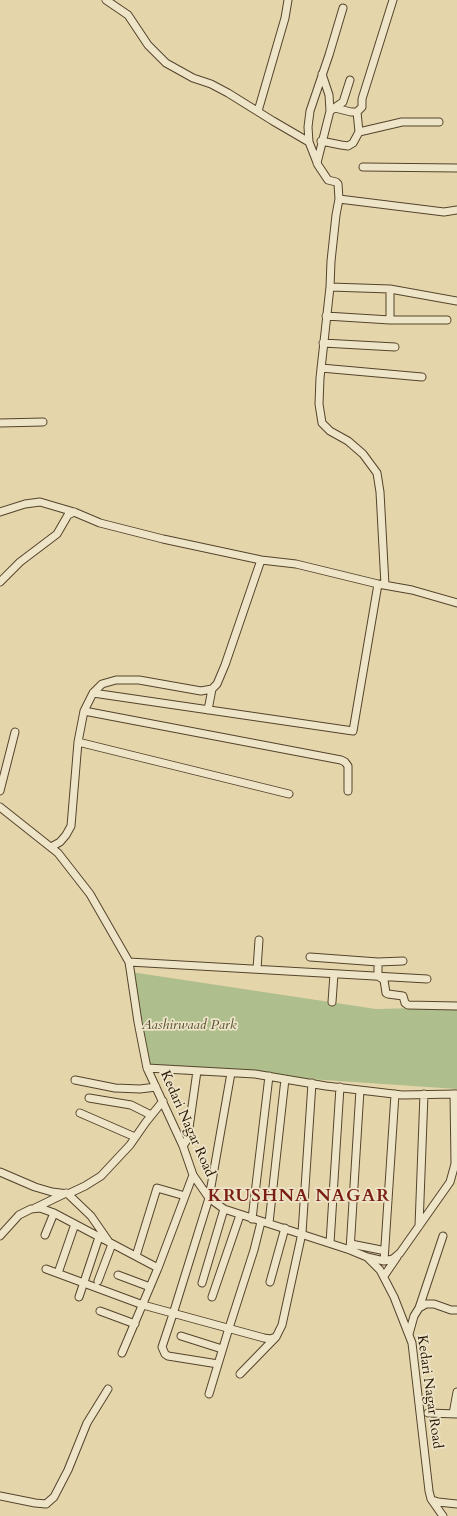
<!DOCTYPE html>
<style>
body{margin:0}
canvas{display:block;background:#e5d5ab}
</style>
<canvas width="457" height="1516"></canvas>
<script>
const g = document.querySelector('canvas').getContext('2d');
g.lineJoin = 'round';
function fillPath(path, color) { g.fillStyle = color; g.fill(path, 'evenodd'); }
const shape = rows => new Path2D(rows.map(r => 'M' + r).join(''));
function trace(path, color, width, dash) { g.strokeStyle = color; g.lineWidth = width; g.lineCap = dash ? 'butt' : 'round'; g.setLineDash(dash || []); g.stroke(path); }
function write(font, color, halo, rows, align = 'center') {
  g.font = font + ' Cardo,serif'; g.lineWidth = 3.5; g.setLineDash([]); g.textBaseline = 'middle'; g.strokeStyle = halo; g.fillStyle = color; for (const [text, x, y, turn = 0] of rows) {
    g.save(); g.translate(x, y); g.rotate((+turn || 0) * Math.PI / 180); g.textAlign = isNaN(turn) ? turn : align; if (halo) g.strokeText(text, 0, 0); g.fillText(text, 0, 0); g.restore();
  }
}
fillPath(shape([
 [131,972,376,1009,457,1007,457,1089,147,1068]
]), '#afbe8d');
const minor = shape([
 [106,0,128,15,148,45,166,63,193,78,211,84,228,93,273,121,309,142],
 [343,8,329,55,310,111,308,127,309,142,318,165,328,180,336,182,338,184,339,199,336,215,331,261,330,287,320,378,319,404,322,423,330,431,348,441,363,454,377,473,380,492,385,585],
 [322,74,329,95,330,111],
 [335,108,351,112,357,112,362,107,362,99,393,0],
 [258,111,285,18,288,0],
 [359,132,402,122,439,122],
 [321,141,341,145,348,146,353,143,359,132,357,112],
 [317,163,330,111,343,102,350,80],
 [363,167,457,168],
 [339,199,444,212,457,210],
 [330,287,390,289,457,301],
 [326,316,390,320,390,289],
 [390,320,447,320],
 [323,343,395,347],
 [321,368,422,377],
 [0,423,43,422],
 [0,512,25,504,40,502,74,512,100,523,163,539,261,560,296,564,378,584,412,590,457,603],
 [0,582,20,562,57,534,68,515,74,512],
 [93,693,353,731,378,584],
 [208,710,212,689],
 [84,711,341,760,345,762,348,766,348,791],
 [78,742,289,794],
 [0,791,15,732],
 [0,807,58,853,90,894,129,962,138,1022,147,1068,183,1146,193,1175,209,1198,224,1209,350,1250,367,1257,380,1270,394,1297,412,1343,429,1491,431,1499,443,1516],
 [51,847,60,842,66,835,71,826,78,742,84,711,93,693,102,684,116,680,139,680,201,691,212,689,217,684,225,665,261,560],
 [310,957,378,962,403,961],
 [129,962,427,979],
 [378,962,378,976,384,980,386,993,388,994,403,996,405,1003,408,1005,457,1006],
 [257,969,259,940],
 [332,1002,334,974],
 [147,1068,255,1074,326,1086,402,1095,457,1094],
 [75,1080,115,1088,140,1089,156,1087],
 [89,1098,131,1105,151,1115],
 [80,1113,135,1137],
 [183,1146,187,1140,188,1135,197,1071],
 [0,1172,35,1187,52,1192,68,1194,85,1186,101,1176,130,1145,146,1122,163,1101],
 [68,1194,91,1216,109,1242],
 [35,1208,66,1193],
 [252,1219,269,1076],
 [269,1223,285,1079],
 [419,1226,424,1094],
 [45,1235,54,1213],
 [0,1236,19,1215,31,1209,40,1208,54,1213,158,1268],
 [330,1243,340,1087],
 [351,1244,381,1250],
 [350,1250,360,1090],
 [136,1256,157,1188,185,1196],
 [367,1257,384,1261,393,1259,400,1253,450,1182,455,1164,454,1094],
 [384,1261,395,1094],
 [46,1269,143,1305,264,1338,270,1339,276,1337,282,1325,302,1233,312,1083],
 [58,1273,75,1224],
 [118,1275,150,1287],
 [384,1276,397,1257],
 [98,1281,112,1244],
 [270,1282,285,1228],
 [202,1283,224,1209],
 [79,1297,99,1237],
 [212,1297,240,1215],
 [419,1308,443,1236],
 [100,1311,135,1324],
 [409,1334,414,1316,419,1308,426,1304,434,1304,451,1310,457,1310],
 [181,1336,222,1349],
 [122,1353,158,1268,193,1175],
 [218,1364,168,1356,165,1354,162,1347,173,1314,209,1198,231,1073],
 [240,1374,276,1337],
 [209,1394,229,1328,254,1250,261,1222],
 [428,1413,457,1414],
 [453,1414,457,1392],
 [0,1496,35,1503,46,1504,54,1497,68,1470,87,1423,108,1389],
 [432,1500,438,1502,457,1504]
]);
trace(minor, '#54442b', 9);
trace(minor, '#eee4c8', 7);
write('italic 14px', '#544f31', '#eee4c8', [
 ["Aashirwaad Park",189,1026]
]);
write('14px', '#231300', '#eee4c8', [
 ["Kedari Nagar Road",187,1124,66],
 ["Kedari Nagar Road",429,1392,82]
]);
g.letterSpacing = '1px';
write('bold 18px', '#7a1f14', '#eee4c8', [
 ["KRUSHNA NAGAR",299,1197]
]);
g.letterSpacing = '0px';
</script>
